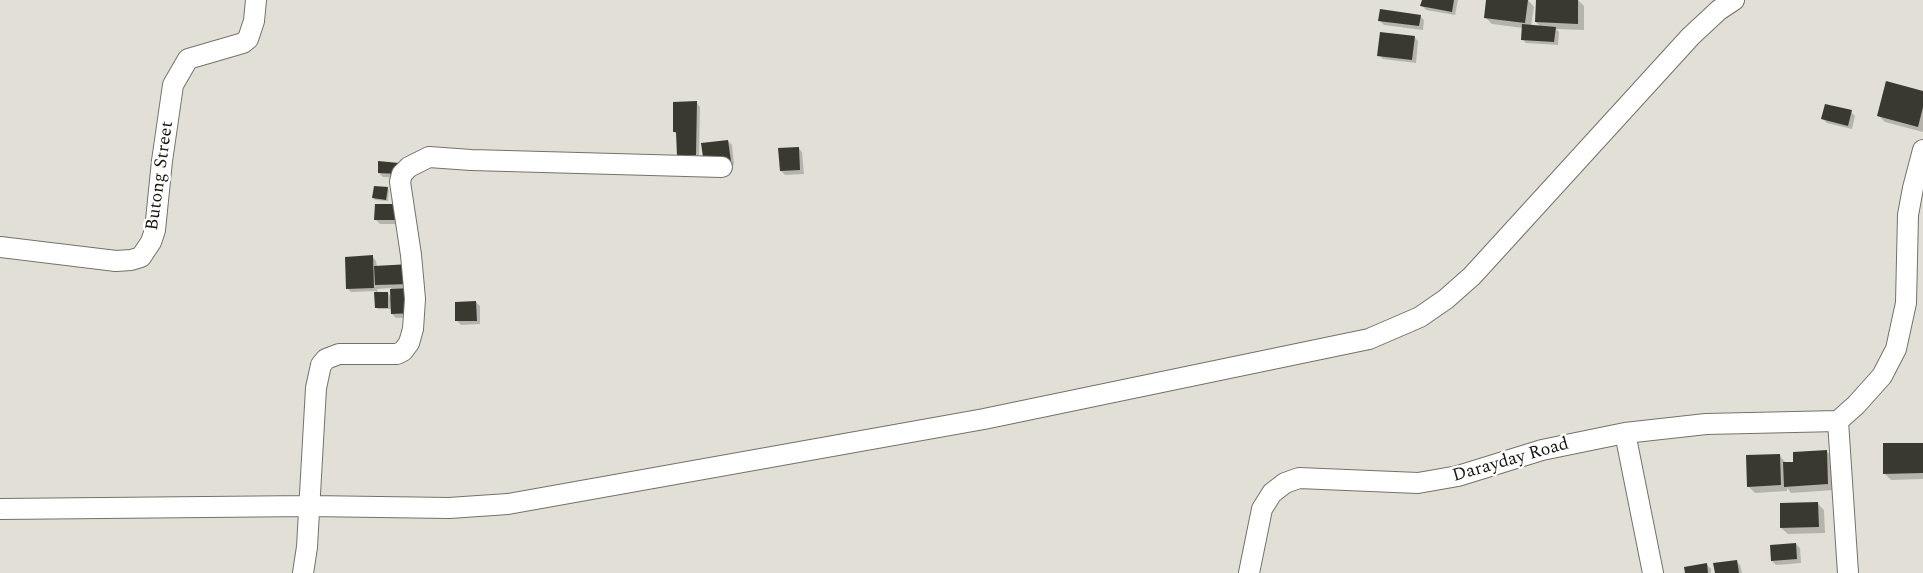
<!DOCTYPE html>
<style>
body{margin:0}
canvas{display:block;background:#e2e0d6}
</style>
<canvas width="1923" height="573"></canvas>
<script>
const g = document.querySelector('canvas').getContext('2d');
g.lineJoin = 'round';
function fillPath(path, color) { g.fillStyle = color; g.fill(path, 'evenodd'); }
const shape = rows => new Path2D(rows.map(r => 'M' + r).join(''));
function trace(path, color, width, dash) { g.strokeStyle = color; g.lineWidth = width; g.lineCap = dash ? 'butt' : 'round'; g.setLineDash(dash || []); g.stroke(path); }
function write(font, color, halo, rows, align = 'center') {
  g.font = font + ' Spectral,serif'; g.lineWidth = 5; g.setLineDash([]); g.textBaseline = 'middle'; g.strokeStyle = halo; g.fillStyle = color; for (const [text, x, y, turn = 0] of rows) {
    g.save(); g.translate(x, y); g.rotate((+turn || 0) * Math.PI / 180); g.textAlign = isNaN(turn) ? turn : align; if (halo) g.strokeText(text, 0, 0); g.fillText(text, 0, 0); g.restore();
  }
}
fillPath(shape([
 [1423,0,1458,0,1455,15,1426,10,1422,6],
 [1488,0,1528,0,1534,7,1531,26,1541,27,1536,22,1537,0,1578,0,1584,6,1584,30,1556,29,1559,32,1558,45,1526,43,1522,39,1523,28,1492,24,1485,17],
 [1420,16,1424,20,1423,30,1384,25,1380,21],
 [1414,37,1418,41,1416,63,1383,59,1379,55],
 [1923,92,1923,132,1885,122,1878,115],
 [696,102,700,107,699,159,682,159,678,155,678,135,674,132],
 [1851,112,1855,116,1852,129,1827,123,1823,119],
 [728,141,732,145,734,165,709,168],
 [798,148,802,152,804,174,785,175,781,171],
 [379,163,402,178,383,177,379,173],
 [387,188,389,190,388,201,375,200,374,198],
 [376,205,403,224,380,224,376,220],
 [372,256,376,261,377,267,415,287,417,317,396,318,392,314,392,309,378,309,376,307,376,291,351,292,347,288],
 [391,288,391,297,388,293,378,294,377,289],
 [476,302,480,306,480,324,461,325,457,321],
 [1923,444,1923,479,1891,480,1884,473],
 [1826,451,1833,457,1834,490,1791,493,1787,488,1787,491,1755,493,1748,486,1779,455,1786,463,1795,463],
 [1818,504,1824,510,1825,533,1788,534,1781,528],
 [1796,544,1800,548,1801,563,1776,565,1772,561,1771,546],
 [1736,561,1740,565,1742,573,1716,573],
 [1707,565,1711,569,1711,573,1686,573]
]), '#0003');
fillPath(shape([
 [1422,0,1454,0,1452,12,1420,6],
 [1486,0,1528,0,1525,23,1484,18],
 [1536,0,1578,0,1578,24,1535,22],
 [1380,9,1421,15,1419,26,1378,21],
 [1522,24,1556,27,1554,42,1521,40],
 [1380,32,1415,36,1412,60,1377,56],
 [1886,81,1923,91,1923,107,1918,127,1877,116],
 [697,101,696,155,677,156,676,132,673,132,673,102],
 [1825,104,1852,110,1848,126,1821,119],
 [728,140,731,161,704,164,701,143],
 [799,147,800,170,780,171,778,148],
 [378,161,399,163,398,174,378,173],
 [374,186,388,187,386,200,372,198],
 [375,204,400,204,400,220,374,220],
 [373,255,374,288,346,289,345,257],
 [411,264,411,284,375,285,374,266],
 [413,288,414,313,391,314,390,289],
 [374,292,388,292,388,308,375,308],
 [476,301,477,321,455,321,455,302],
 [1883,443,1923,443,1923,473,1883,474],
 [1827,450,1828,484,1784,487,1783,462,1793,462,1793,452],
 [1780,454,1781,485,1747,487,1746,455],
 [1818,502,1819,527,1780,528,1780,503],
 [1796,543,1797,559,1771,561,1770,545],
 [1737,560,1739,573,1715,573,1713,563],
 [1707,563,1708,573,1685,573,1684,567]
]), '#3a3930');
const minor = shape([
 [0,247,116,261,131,260,141,257,151,242,155,230,162,161,173,85,188,59,243,43,248,39,254,21,256,0],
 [1625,433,1653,573],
 [0,509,309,506,449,508,508,504,984,419,1369,339,1420,317,1446,299,1472,276,1691,36,1719,10,1734,0],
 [303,573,307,547,316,388,321,365,326,359,339,354,397,354,403,351,409,343,413,329,415,299,411,255,400,182,402,174,409,167,429,157,471,160,722,167],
 [1249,573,1262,509,1272,493,1285,483,1299,478,1418,483,1458,476,1542,450,1625,433,1706,424,1838,421],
 [1848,573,1838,421,1856,405,1882,376,1896,349,1906,303,1908,215,1913,188,1923,150]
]);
trace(minor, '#747268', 22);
trace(minor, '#fff', 20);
write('18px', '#161511', '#fff', [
 ["Butong Street",161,176,-82],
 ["Darayday Road",1511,461,-16]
]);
</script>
